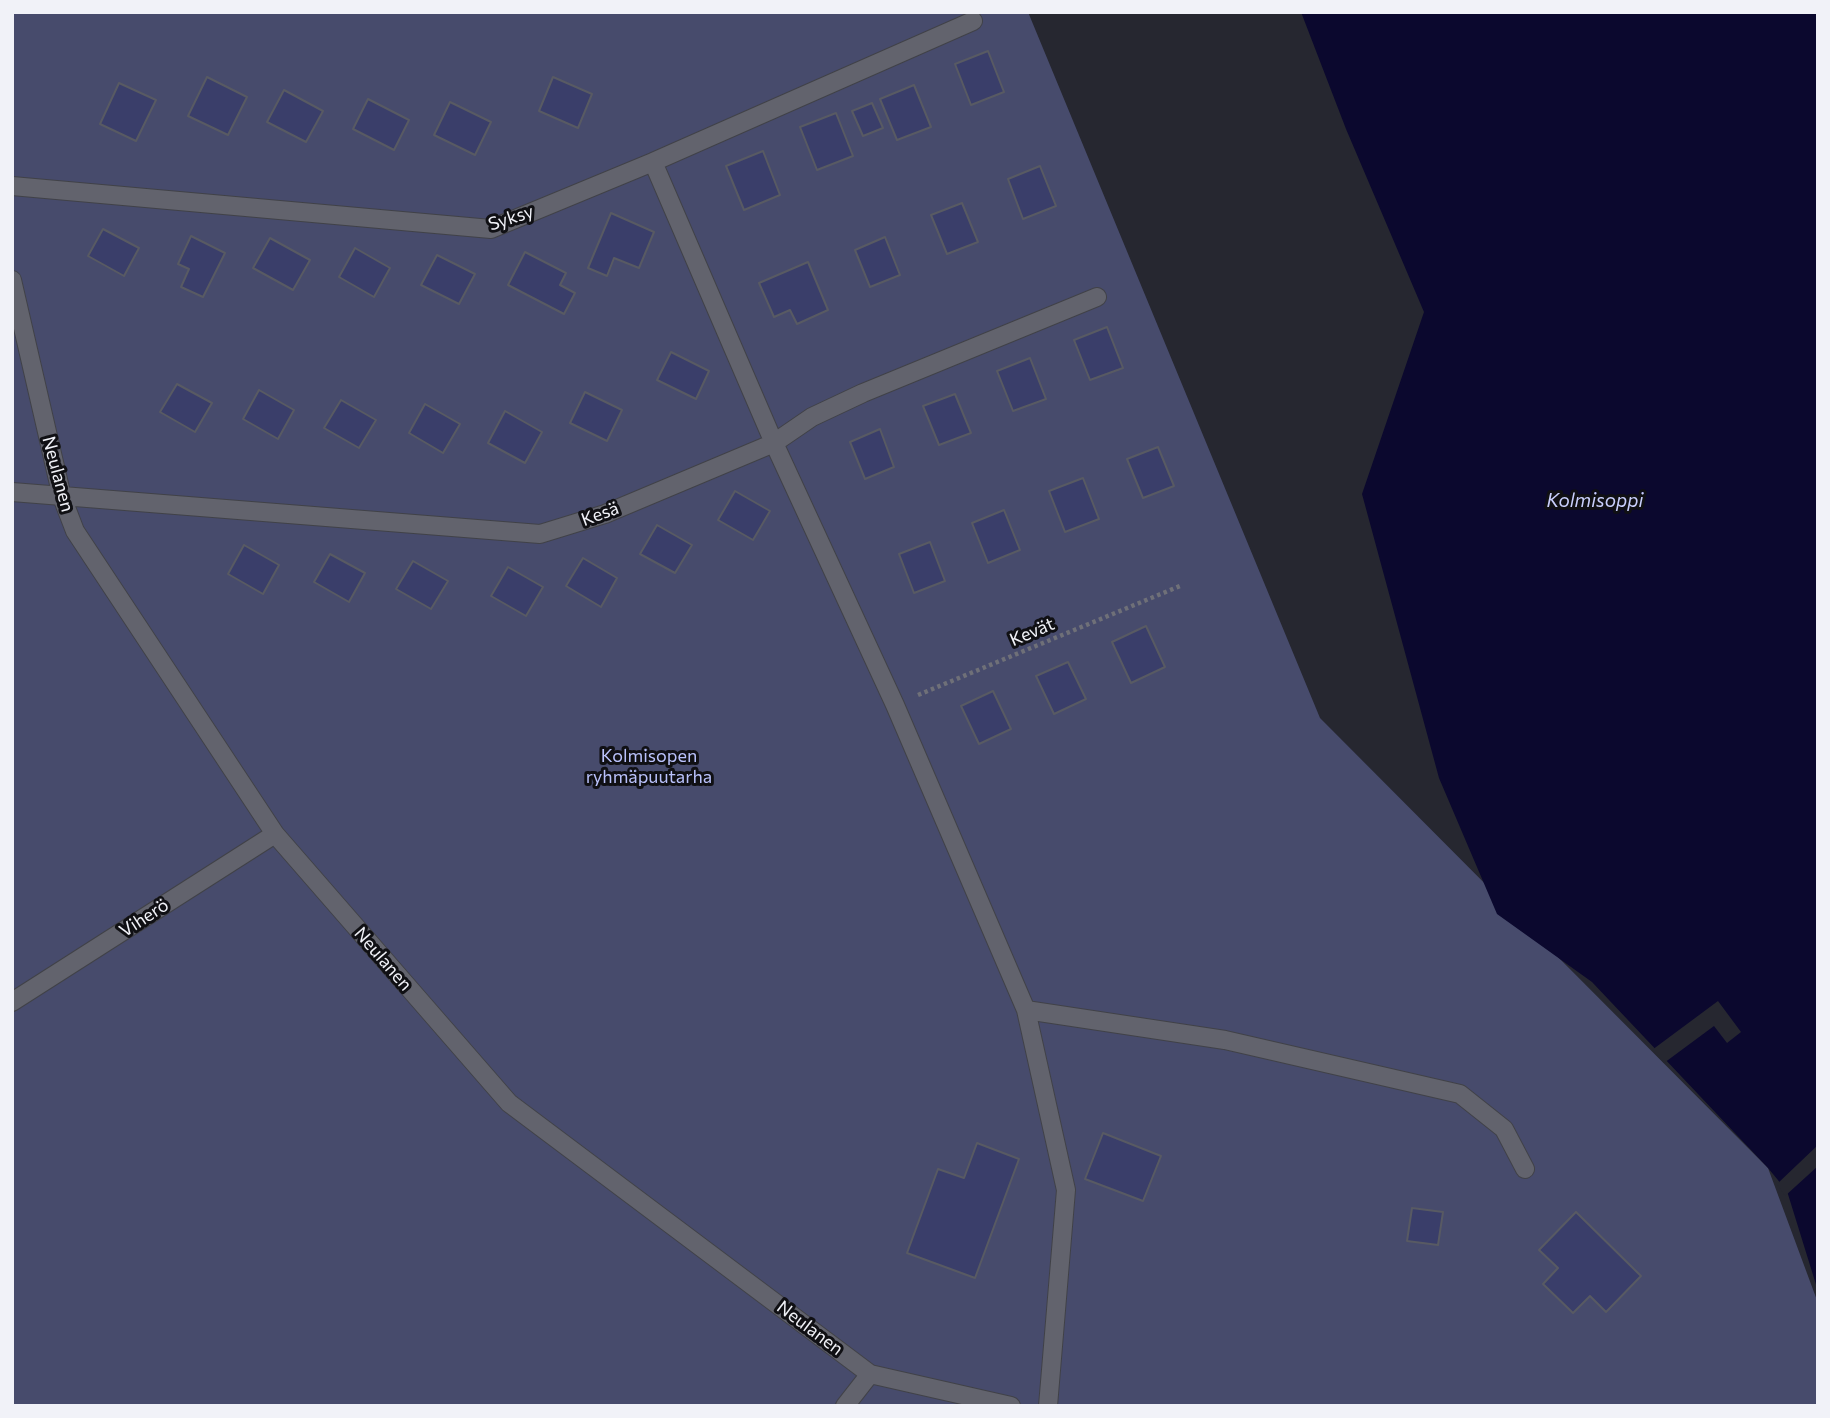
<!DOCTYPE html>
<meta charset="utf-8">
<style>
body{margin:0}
#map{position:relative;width:1830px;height:1418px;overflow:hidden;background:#262730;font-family:Commissioner,sans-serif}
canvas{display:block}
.frame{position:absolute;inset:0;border:14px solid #f1f2f8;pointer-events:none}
</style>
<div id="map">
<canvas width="1830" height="1418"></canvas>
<div class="frame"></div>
</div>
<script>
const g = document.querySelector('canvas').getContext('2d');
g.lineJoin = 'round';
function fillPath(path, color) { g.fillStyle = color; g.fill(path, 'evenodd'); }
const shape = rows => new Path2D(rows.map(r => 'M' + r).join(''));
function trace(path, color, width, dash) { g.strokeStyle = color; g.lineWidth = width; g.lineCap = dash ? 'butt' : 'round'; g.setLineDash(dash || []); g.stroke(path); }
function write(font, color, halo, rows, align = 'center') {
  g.font = font + ' Commissioner,sans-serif'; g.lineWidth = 6; g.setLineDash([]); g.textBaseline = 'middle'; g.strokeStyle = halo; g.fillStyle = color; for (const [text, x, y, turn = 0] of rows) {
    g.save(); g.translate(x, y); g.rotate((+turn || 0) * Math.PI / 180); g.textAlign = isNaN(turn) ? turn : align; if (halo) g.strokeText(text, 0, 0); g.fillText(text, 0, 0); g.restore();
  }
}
fillPath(shape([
 [12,12,1028,12,1320,718,1768,1168,1818,1303,1818,1406,12,1406]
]), '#474b6c');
fillPath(shape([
 [1301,12,1818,12,1818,1291,1787,1191,1768,1168,1592,982,1497,914,1439,778,1362,494,1424,312,1346,129]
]), '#0b082e');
fillPath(shape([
 [1718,1001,1741,1032,1727,1043,1714,1026,1664,1063,1652,1050],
 [1818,1145,1818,1166,1785,1196,1777,1184]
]), '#262730');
const building = shape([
 [988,51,1004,92,971,105,955,64,988,51],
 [207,77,247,97,228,135,188,116,207,77],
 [553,77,592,94,578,128,539,111,553,77],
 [119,83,156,100,136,141,100,124,119,83],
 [914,85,931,127,897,140,880,99,914,85],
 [284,90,323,111,306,142,267,122,284,90],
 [368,99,409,120,394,150,353,129,368,99],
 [450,102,491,122,475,155,434,135,450,102],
 [872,103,883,128,863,136,852,111,872,103],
 [836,113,853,156,817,170,800,127,836,113],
 [763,151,780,195,744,210,726,166,763,151],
 [1040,166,1056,206,1023,219,1008,179,1040,166],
 [962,203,978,242,947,254,931,215,962,203],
 [611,213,654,232,639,268,614,258,607,276,588,268,611,213],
 [103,229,139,248,124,276,88,256,103,229],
 [191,236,225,253,203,297,181,287,189,269,178,264,191,236],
 [885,237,900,275,870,287,855,250,885,237],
 [270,238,310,260,293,290,253,268,270,238],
 [355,248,390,268,374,297,339,277,355,248],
 [525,252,566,273,560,285,575,293,564,314,508,285,525,252],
 [437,255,475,274,459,304,421,285,437,255],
 [808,262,828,310,797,324,790,310,774,317,759,283,808,262],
 [1107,327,1123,368,1090,380,1074,340,1107,327],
 [671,352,709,371,696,399,657,380,671,352],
 [1030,358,1046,399,1013,411,997,371,1030,358],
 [177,384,212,403,195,432,160,412,177,384],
 [259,390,294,410,278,439,243,419,259,390],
 [585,392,622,410,607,441,570,423,585,392],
 [955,394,971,433,939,445,923,406,955,394],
 [341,400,376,420,359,448,324,428,341,400],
 [425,404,460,424,443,453,409,433,425,404],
 [505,411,542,432,525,463,488,443,505,411],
 [880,429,894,467,865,479,850,442,880,429],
 [1158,447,1174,486,1143,498,1127,459,1158,447],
 [1083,478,1099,519,1065,532,1049,491,1083,478],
 [735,491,770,511,753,540,718,520,735,491],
 [1004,510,1020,550,988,563,972,523,1004,510],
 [657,525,692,545,675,573,640,554,657,525],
 [930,542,945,581,914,593,899,554,930,542],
 [244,545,279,565,263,594,228,574,244,545],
 [330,554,365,573,349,602,314,582,330,554],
 [583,558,617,578,601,607,566,586,583,558],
 [413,561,448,581,431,609,396,589,413,561],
 [508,567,543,587,526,616,491,596,508,567],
 [1146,626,1165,667,1131,683,1112,642,1146,626],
 [1068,662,1086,699,1054,714,1036,676,1068,662],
 [993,691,1011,729,979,744,961,706,993,691],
 [1103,1133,1161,1156,1143,1201,1085,1179,1103,1133],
 [977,1143,1019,1159,975,1278,907,1253,938,1169,964,1178,977,1143],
 [1412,1208,1443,1212,1438,1245,1407,1241,1412,1208],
 [1576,1212,1641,1276,1606,1312,1590,1296,1573,1313,1543,1284,1558,1268,1539,1250,1576,1212]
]);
fillPath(building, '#3a3e6a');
trace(building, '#585a63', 2);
const lane = shape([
 [653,162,774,443,895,705,1026,1010,1225,1040,1460,1094,1504,1129,1525,1169],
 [12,186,491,229,653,162,973,21],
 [12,280,62,497,75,531,275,834,509,1103,870,1374,1011,1406],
 [12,492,540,534,605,514,774,443,812,417,863,393,1097,297],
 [12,1002,275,834],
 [1026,1010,1066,1190,1048,1406],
 [845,1406,870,1374]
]);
trace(lane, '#414248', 20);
trace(shape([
 [918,695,1180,586]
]), '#6f7078', 4.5, [3.5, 3.5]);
trace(lane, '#62636d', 18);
write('18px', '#f1f2f8', '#101014', [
 ["Syksy",511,218,-18],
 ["Neulanen",58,474,75],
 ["Kesä",600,514,-20],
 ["Kevät",1032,632,-23],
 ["Viherö",144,918,-33],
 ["Neulanen",383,959,49],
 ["Neulanen",810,1328,37]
]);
write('18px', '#bac2fc', '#101014', [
 ["Kolmisopen",649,756],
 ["ryhmäpuutarha",649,777]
]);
write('italic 19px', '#c9cffc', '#101014', [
 ["Kolmisoppi",1595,501]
]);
</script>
